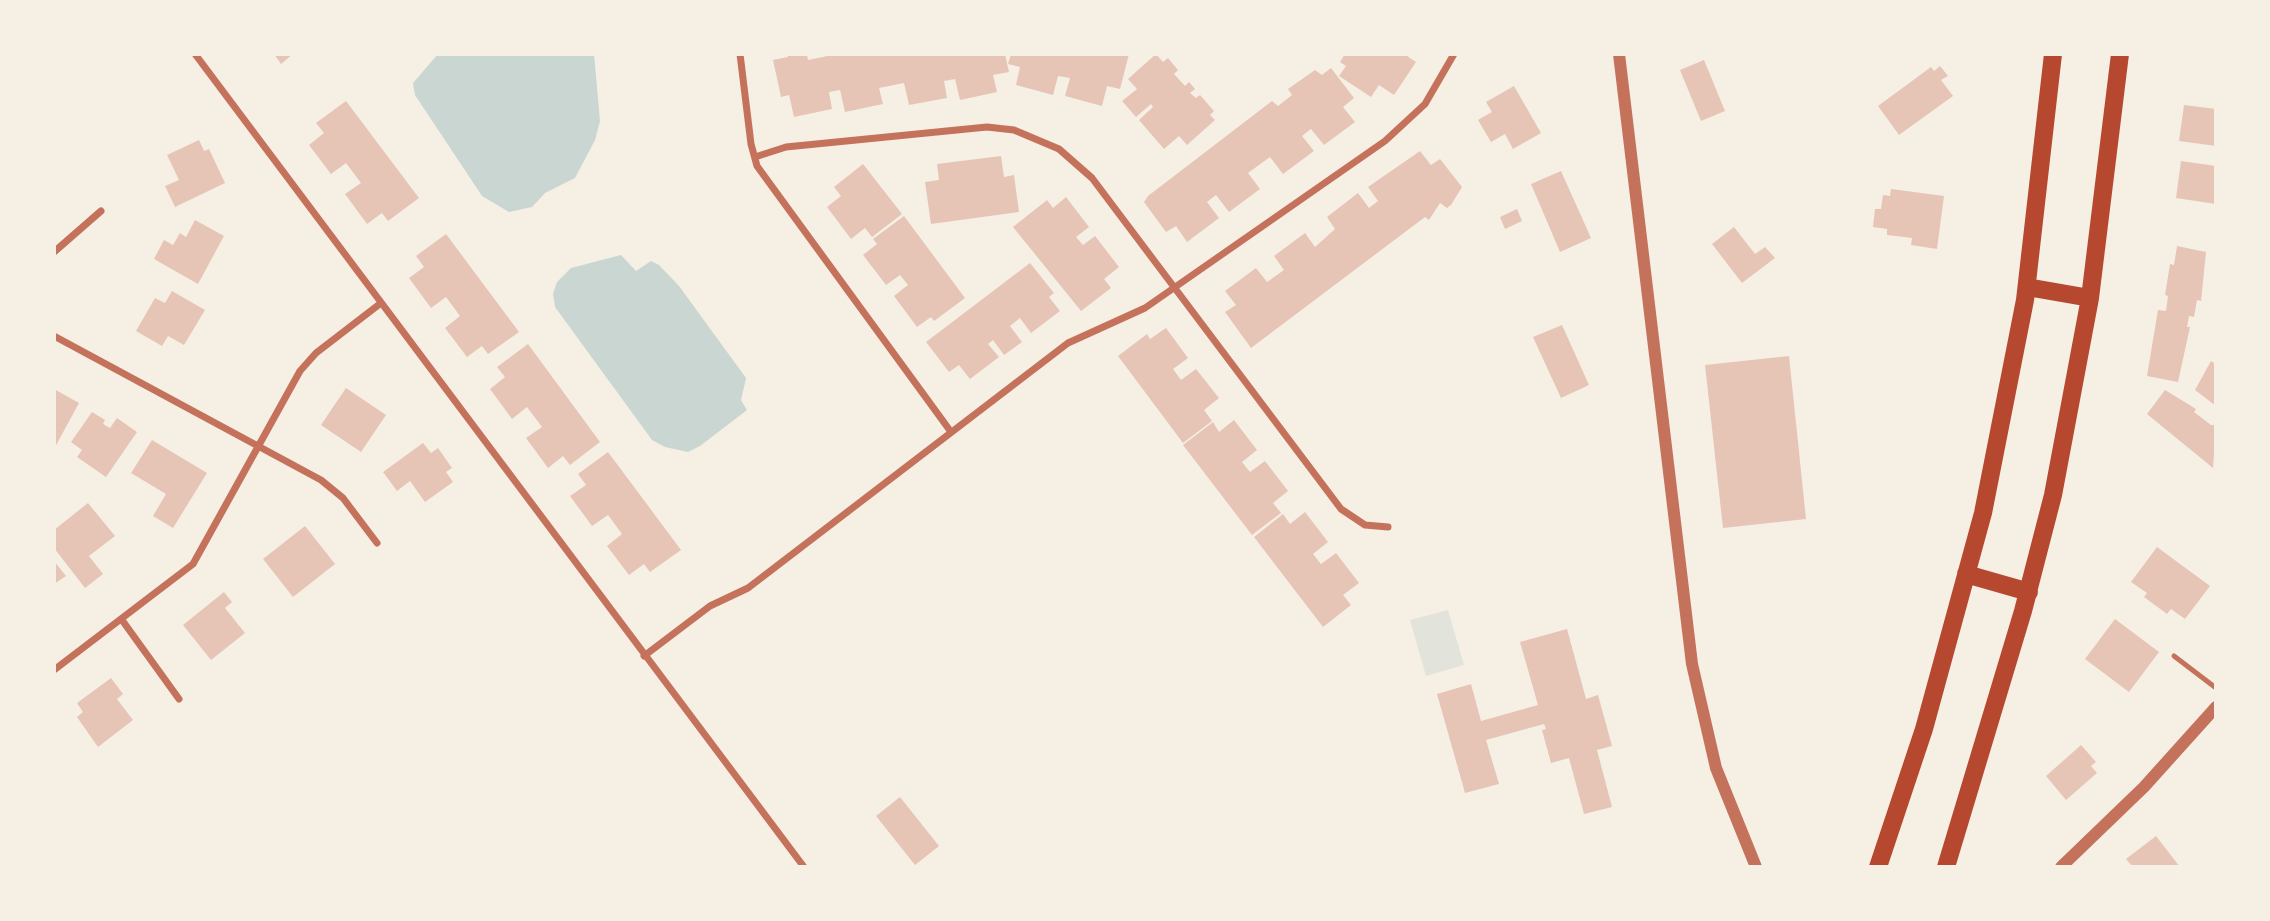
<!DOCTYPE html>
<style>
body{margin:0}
#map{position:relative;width:2270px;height:921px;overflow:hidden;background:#f6efe4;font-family:Helvetica,sans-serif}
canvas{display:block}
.frame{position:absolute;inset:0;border:56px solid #f6efe4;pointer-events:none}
</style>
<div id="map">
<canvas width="2270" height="921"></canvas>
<div class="frame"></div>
</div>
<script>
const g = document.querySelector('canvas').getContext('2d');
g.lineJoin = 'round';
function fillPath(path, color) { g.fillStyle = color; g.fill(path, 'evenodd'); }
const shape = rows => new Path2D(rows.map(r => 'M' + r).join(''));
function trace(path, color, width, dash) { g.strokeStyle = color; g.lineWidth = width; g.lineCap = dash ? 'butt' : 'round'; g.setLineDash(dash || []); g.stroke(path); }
fillPath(shape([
 [1448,610,1464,665,1426,676,1410,620]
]), '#e2e4dc');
fillPath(shape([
 [438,54,594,54,600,121,595,140,575,178,545,193,532,207,509,212,482,196,415,95,413,83],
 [621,255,636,271,651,261,659,265,679,286,746,378,741,400,747,410,700,446,688,452,665,447,652,440,555,307,553,294,557,282,571,268]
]), '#c9d6d2');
fillPath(shape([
 [274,54,293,54,281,64],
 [788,54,807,54,808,60,837,54,1005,54,1009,72,993,75,997,92,960,100,955,79,944,81,947,98,909,105,904,83,879,88,883,104,845,112,840,90,829,92,832,109,794,117,789,95,781,97,773,60,788,57],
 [1011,54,1129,54,1120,89,1107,86,1102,106,1065,96,1070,78,1058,76,1053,95,1016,85,1020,67,1008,64],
 [1156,54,1163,62,1168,58,1178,70,1174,74,1185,86,1189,82,1195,89,1190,93,1196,98,1200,95,1214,111,1210,115,1215,120,1187,145,1179,136,1164,149,1139,120,1153,107,1151,104,1136,117,1122,101,1137,89,1128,79],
 [1345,54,1404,54,1416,62,1394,95,1379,85,1371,97,1339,76,1346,66,1340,62],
 [1704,60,1725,111,1701,121,1680,70],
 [1940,66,1948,76,1941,80,1953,96,1899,135,1878,106,1931,67,1934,71],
 [1331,68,1354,98,1343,107,1355,122,1324,145,1311,129,1302,136,1314,151,1283,174,1270,157,1248,173,1260,189,1229,212,1216,195,1207,202,1219,218,1187,242,1176,226,1166,232,1144,202,1148,196,1272,101,1278,106,1292,95,1288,89,1315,70,1322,75],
 [1514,86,1541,133,1513,149,1505,134,1491,142,1478,120,1492,112,1486,102],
 [346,101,419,198,388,221,382,213,367,224,345,194,361,183,346,163,331,174,309,145,324,133,316,123],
 [2184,105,2216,109,2216,146,2179,141],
 [199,140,204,151,209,149,225,183,175,207,165,186,179,180,167,155],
 [1420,151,1431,165,1440,159,1462,187,1451,205,1447,208,1440,203,1429,220,1425,217,1251,348,1225,312,1236,305,1225,291,1256,268,1267,282,1284,270,1274,256,1305,233,1315,247,1335,229,1327,217,1358,193,1369,208,1378,201,1368,187],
 [1001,156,1004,177,1014,175,1019,212,931,224,925,182,939,180,937,164],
 [2181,161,2216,166,2216,204,2176,198],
 [863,164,902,214,872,237,865,228,851,239,827,207,841,196,834,187],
 [1561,171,1591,238,1560,252,1531,184],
 [1891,189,1944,196,1937,249,1911,245,1912,238,1887,235,1887,229,1873,227,1875,209,1881,209,1883,195,1890,196],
 [1066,197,1089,227,1076,237,1083,245,1095,236,1119,267,1104,279,1111,288,1081,311,1013,227,1047,200,1053,208],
 [1517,209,1522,221,1505,229,1500,217],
 [904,216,965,298,934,321,931,317,917,327,894,296,908,285,900,275,886,285,863,255,877,244,873,239],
 [195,220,224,236,198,284,154,259,164,240,173,245,180,233,186,237],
 [1734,227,1755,254,1765,247,1775,258,1742,283,1712,244],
 [446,234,519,332,488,354,482,346,467,357,445,328,460,316,446,297,431,308,409,278,424,267,416,256],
 [2177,246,2206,252,2201,301,2197,300,2194,317,2189,316,2187,327,2190,327,2178,382,2147,376,2158,310,2166,311,2168,296,2165,295,2170,264,2174,265],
 [1030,263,1054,293,1049,297,1060,311,1031,333,1020,318,1010,326,1022,342,1004,355,993,340,988,344,999,357,970,379,959,365,949,372,926,342],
 [172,291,205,310,184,345,168,336,162,346,136,331,155,298,165,303],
 [1562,325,1589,385,1561,398,1533,337],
 [1166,328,1188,358,1173,369,1181,380,1196,369,1219,398,1204,410,1212,421,1183,443,1118,356,1147,334,1150,339],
 [528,344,600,442,570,465,563,456,548,468,526,438,542,427,527,407,512,419,490,389,505,377,497,367],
 [1789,356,1806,519,1723,528,1705,365],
 [2211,361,2216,364,2216,406,2195,390],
 [346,388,386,415,361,452,321,425],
 [54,389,79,403,54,449],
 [2165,390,2196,409,2194,412,2211,425,2216,425,2213,468,2147,414],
 [92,412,105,420,103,424,110,428,117,418,137,432,106,477,77,457,82,450,71,442],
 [1234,420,1257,450,1242,462,1250,472,1265,461,1288,491,1273,503,1281,513,1252,535,1183,445,1213,422,1219,432],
 [152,440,207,473,173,528,153,516,166,494,131,473],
 [423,443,431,453,438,448,452,468,446,472,453,482,425,502,410,481,397,491,383,472],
 [608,452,681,550,650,572,644,564,629,575,607,546,622,534,608,515,592,526,570,496,586,485,578,474],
 [88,503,115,536,89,556,103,574,85,588,54,548,54,530],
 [1305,512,1328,542,1313,554,1321,564,1336,553,1359,583,1343,595,1351,605,1323,627,1254,537,1283,514,1290,524],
 [305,526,335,564,293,597,263,559],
 [2157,547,2210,586,2185,619,2171,609,2167,614,2144,597,2147,593,2131,582],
 [54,561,66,576,54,584],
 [224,592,232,602,225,608,245,633,211,660,183,625],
 [2115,619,2159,652,2129,692,2085,659],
 [1567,629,1586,699,1598,695,1612,746,1597,750,1612,807,1584,814,1569,758,1551,763,1542,730,1546,729,1544,724,1486,740,1499,784,1465,793,1437,694,1471,684,1481,721,1538,705,1520,642],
 [111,678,123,694,117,699,133,720,98,747,77,717,83,712,77,703],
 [2081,745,2096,762,2091,766,2097,773,2066,800,2046,776],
 [900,797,939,846,915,865,876,816],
 [2156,836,2180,867,2133,867,2126,859]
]), '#e6c5b7');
trace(shape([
 [2174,656,2216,688]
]), '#c5725c', 5);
trace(shape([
 [195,54,804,867],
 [740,54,751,144,757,166,951,432],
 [755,157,786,147,987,127,1014,130,1059,149,1092,178,1341,509,1365,525,1388,527],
 [54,252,101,211],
 [54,336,321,480,343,498,377,543],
 [122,620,179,699],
 [644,656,710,606,748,588,1068,343,1145,308,1385,141,1425,104,1454,54],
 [54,670,193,564,300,371,316,353,381,303]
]), '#c5725c', 7);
trace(shape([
 [1619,54,1692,664,1716,768,1756,867],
 [2061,867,2144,787,2216,707]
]), '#c5725c', 12);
trace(shape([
 [2027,287,2090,298],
 [1966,574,2029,592],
 [1878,867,1924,729,1983,513,2025,300,2053,54],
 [1946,867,2023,611,2053,495,2090,298,2120,54]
]), '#b5482f', 18);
</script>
